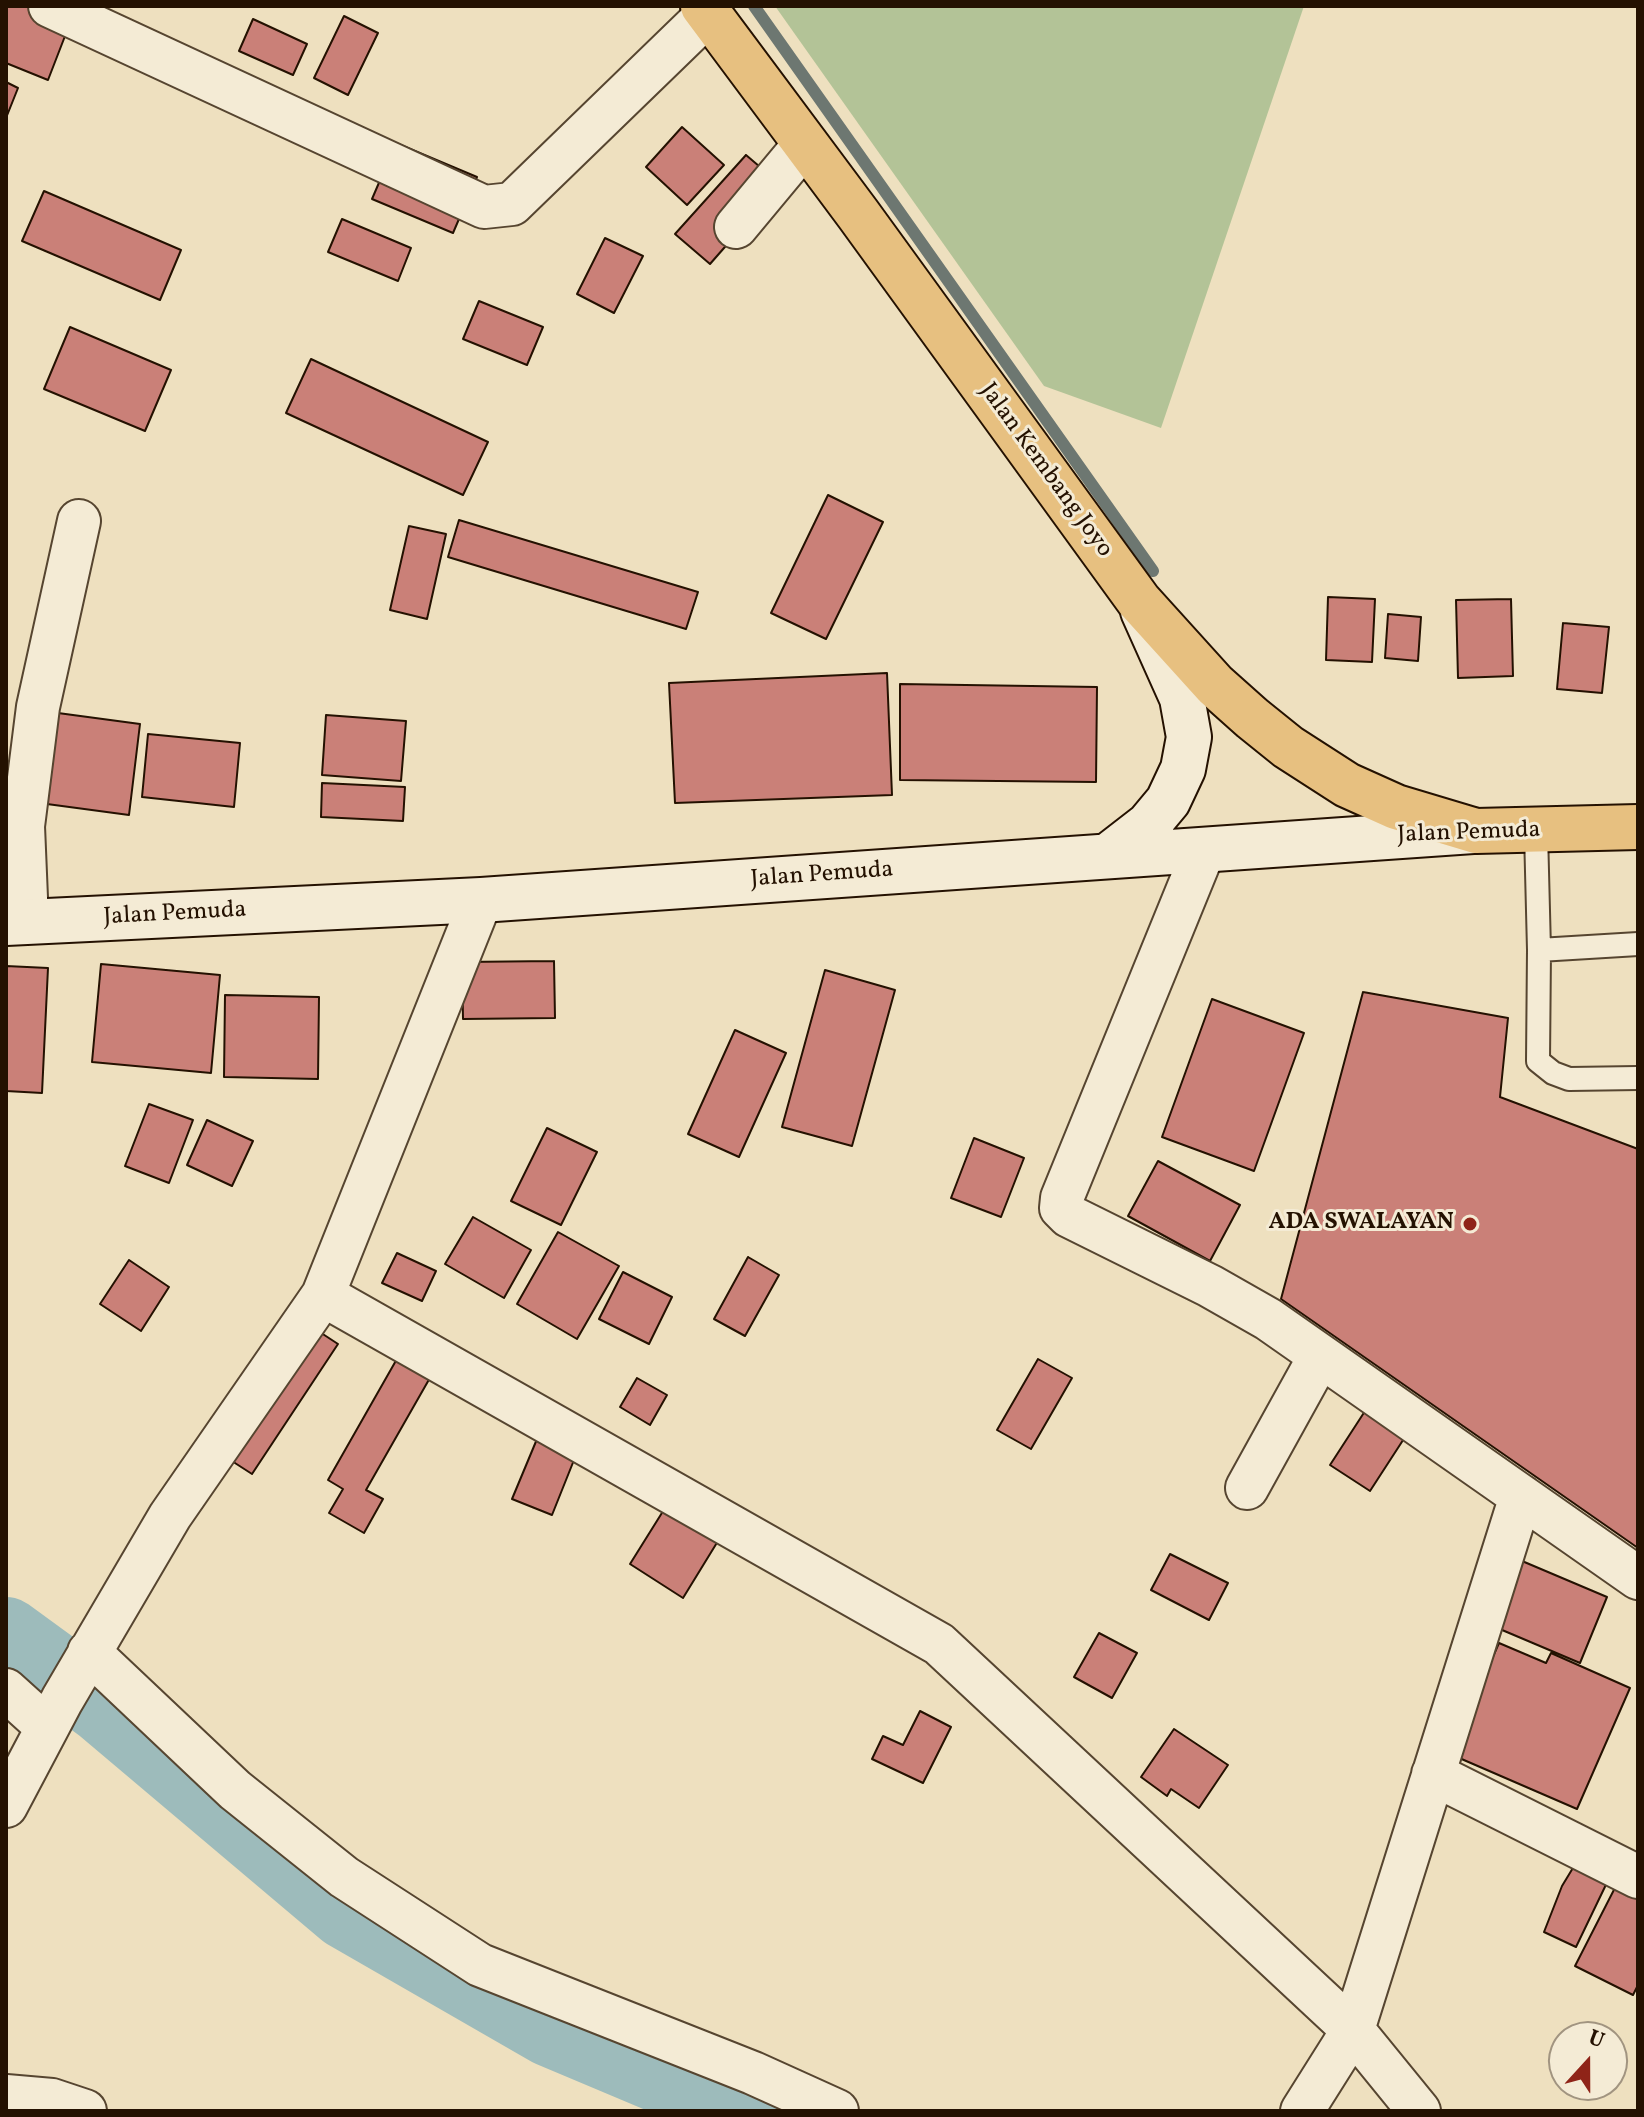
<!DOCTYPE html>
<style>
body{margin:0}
#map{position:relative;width:1644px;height:2117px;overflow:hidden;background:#eee0bf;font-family:Vollkorn,serif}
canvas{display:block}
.frame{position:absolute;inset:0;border:8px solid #241101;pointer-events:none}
.north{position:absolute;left:1548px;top:2021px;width:80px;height:80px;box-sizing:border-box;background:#f4ebd5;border:2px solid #a19480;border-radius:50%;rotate:21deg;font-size:22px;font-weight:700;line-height:32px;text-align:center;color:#241101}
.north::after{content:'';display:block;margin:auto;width:28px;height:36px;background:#8f2418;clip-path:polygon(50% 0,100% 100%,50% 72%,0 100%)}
</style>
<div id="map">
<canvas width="1644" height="2117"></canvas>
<div class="frame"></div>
<div class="north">U</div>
</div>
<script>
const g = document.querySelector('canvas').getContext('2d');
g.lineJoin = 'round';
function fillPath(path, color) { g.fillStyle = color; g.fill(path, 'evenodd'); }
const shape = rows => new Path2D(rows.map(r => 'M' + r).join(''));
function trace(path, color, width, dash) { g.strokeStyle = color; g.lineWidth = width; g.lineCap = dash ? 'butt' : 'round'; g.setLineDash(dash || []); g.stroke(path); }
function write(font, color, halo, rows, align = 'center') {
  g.font = font + ' Vollkorn,serif'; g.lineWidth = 6; g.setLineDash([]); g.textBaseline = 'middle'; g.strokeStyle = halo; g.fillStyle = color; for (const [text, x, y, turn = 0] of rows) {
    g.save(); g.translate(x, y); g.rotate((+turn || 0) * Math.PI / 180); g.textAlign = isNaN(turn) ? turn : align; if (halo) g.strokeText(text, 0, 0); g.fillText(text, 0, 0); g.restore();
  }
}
fillPath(shape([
 [775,6,1304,6,1161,428,1044,386]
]), '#b3c397');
trace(shape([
 [754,6,1153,571]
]), '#6d7771', 12);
trace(shape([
 [6,1635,102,1705,346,1911,551,2029,746,2111]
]), '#9dbbbb', 76);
const building = shape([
 [6,6,42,6,72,18,48,80,6,63,6,6],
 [344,16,378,33,348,95,314,78,344,16],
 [253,19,307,44,293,75,239,51,253,19],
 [6,82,18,88,6,118,6,82],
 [682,127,724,165,687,205,646,167,682,127],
 [396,143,477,177,453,233,372,199,396,143],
 [746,155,780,184,710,264,675,234,746,155],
 [44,191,181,250,160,300,22,241,44,191],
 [342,219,411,248,398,281,328,252,342,219],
 [605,238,643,256,614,313,577,294,605,238],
 [479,301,543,327,527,365,463,339,479,301],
 [70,327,171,370,145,431,44,389,70,327],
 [311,359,488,442,463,495,286,413,311,359],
 [828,495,883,522,826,639,771,613,828,495],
 [459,520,698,592,686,629,448,557,459,520],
 [409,526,446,534,427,619,390,610,409,526],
 [1328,597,1375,599,1372,662,1326,660,1328,597],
 [1511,599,1513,676,1458,678,1456,600,1511,599],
 [1388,614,1421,617,1418,661,1385,658,1388,614],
 [1563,623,1609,627,1602,693,1557,689,1563,623],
 [887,673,892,795,675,803,669,683,887,673],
 [900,684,1097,687,1096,782,900,780,900,684],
 [58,713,140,724,129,815,47,804,58,713],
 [326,715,406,721,401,781,322,775,326,715],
 [148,734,240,743,234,807,142,797,148,734],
 [322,783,405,787,403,821,321,817,322,783],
 [554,961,555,1018,463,1019,462,962,554,961],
 [101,964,220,975,211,1073,92,1062,101,964],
 [6,966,48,968,42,1093,6,1091,6,966],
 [825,970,895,990,852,1146,782,1127,825,970],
 [1363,992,1508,1018,1500,1097,1638,1149,1638,1548,1281,1299,1363,992],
 [225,995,319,997,318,1079,224,1077,225,995],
 [1212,999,1304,1033,1254,1171,1162,1137,1212,999],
 [735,1030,786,1053,739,1157,688,1134,735,1030],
 [149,1104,193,1120,169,1183,125,1166,149,1104],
 [207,1120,253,1141,232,1186,187,1165,207,1120],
 [547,1128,597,1152,561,1225,511,1201,547,1128],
 [974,1138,1024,1158,1001,1217,951,1198,974,1138],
 [1158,1161,1240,1205,1210,1261,1128,1216,1158,1161],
 [473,1217,531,1250,504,1298,445,1264,473,1217],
 [558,1232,619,1266,577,1339,517,1304,558,1232],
 [397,1253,436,1271,422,1301,382,1283,397,1253],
 [748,1257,779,1275,745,1336,714,1319,748,1257],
 [129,1260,169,1287,141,1331,100,1304,129,1260],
 [623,1272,672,1297,649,1344,599,1319,623,1272],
 [306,1323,338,1344,252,1474,221,1454,306,1323],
 [406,1343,439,1362,366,1490,383,1499,364,1533,329,1513,343,1489,328,1480,406,1343],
 [1038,1359,1072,1378,1031,1449,997,1430,1038,1359],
 [637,1378,667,1395,650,1425,620,1407,637,1378],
 [1367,1408,1407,1434,1370,1491,1330,1465,1367,1408],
 [537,1439,576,1455,552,1515,512,1499,537,1439],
 [665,1508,718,1541,683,1598,630,1564,665,1508],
 [1170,1554,1228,1583,1209,1620,1151,1590,1170,1554],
 [1522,1561,1607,1597,1580,1663,1495,1627,1522,1561],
 [1099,1633,1137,1653,1112,1698,1074,1677,1099,1633],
 [1499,1643,1546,1663,1551,1653,1630,1688,1577,1809,1450,1754,1499,1643],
 [920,1711,951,1727,923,1783,872,1759,883,1736,903,1745,920,1711],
 [1174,1729,1228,1765,1199,1808,1171,1789,1167,1796,1141,1777,1174,1729],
 [1582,1853,1614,1868,1576,1947,1544,1932,1562,1886,1582,1853],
 [1620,1878,1638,1887,1638,1985,1633,1995,1575,1966,1620,1878]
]);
fillPath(building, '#ca8078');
trace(building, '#241101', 2);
const service = shape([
 [1536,832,1539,950,1538,1061,1553,1073,1569,1079,1638,1078],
 [1539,950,1638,944]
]);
const minor = shape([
 [50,6,484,207,512,204,708,14],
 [736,227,805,144],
 [1204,850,1062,1198,1061,1208,1069,1216,1210,1286,1268,1319,1638,1578],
 [481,900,323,1295,939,1644,1353,2030,1419,2111],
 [27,922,23,826,38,707,79,521],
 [1247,1488,1320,1356],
 [89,1652,235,1790,344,1877,480,1965,753,2073,837,2111],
 [6,1690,47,1727],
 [1433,1774,1638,1877],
 [6,1806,62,1700,170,1516,323,1295],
 [6,2096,52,2100,85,2111],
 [1302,2111,1353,2030,1521,1496]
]);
const secondary = shape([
 [1108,856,1148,825,1168,801,1183,769,1189,737,1182,698,1143,611],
 [6,923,481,900,1473,831]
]);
const primary = shape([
 [703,6,858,214,1139,601,1215,685,1252,718,1288,747,1347,785,1396,807,1476,831,1638,827]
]);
trace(service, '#564530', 26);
trace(minor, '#564530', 46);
trace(secondary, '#241101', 48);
trace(primary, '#241101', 48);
trace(service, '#f4ebd5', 22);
trace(minor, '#f4ebd5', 42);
trace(secondary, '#f4ebd5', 44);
trace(primary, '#e7c080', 44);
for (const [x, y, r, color] of [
 [1470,1224,8,"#8f2418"]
]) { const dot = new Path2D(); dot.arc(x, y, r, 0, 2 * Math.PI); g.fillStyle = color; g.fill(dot); trace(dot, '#f4ebd5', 3); }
write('24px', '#241101', '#f4ebd5', [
 ["Jalan Kembang Joyo",1045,471,54],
 ["Jalan Pemuda",1469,834,-2],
 ["Jalan Pemuda",822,876,-4],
 ["Jalan Pemuda",175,915,-3]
]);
write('bold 24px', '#241101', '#f4ebd5', [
 ["ADA SWALAYAN",1454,1224]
], 'right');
</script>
